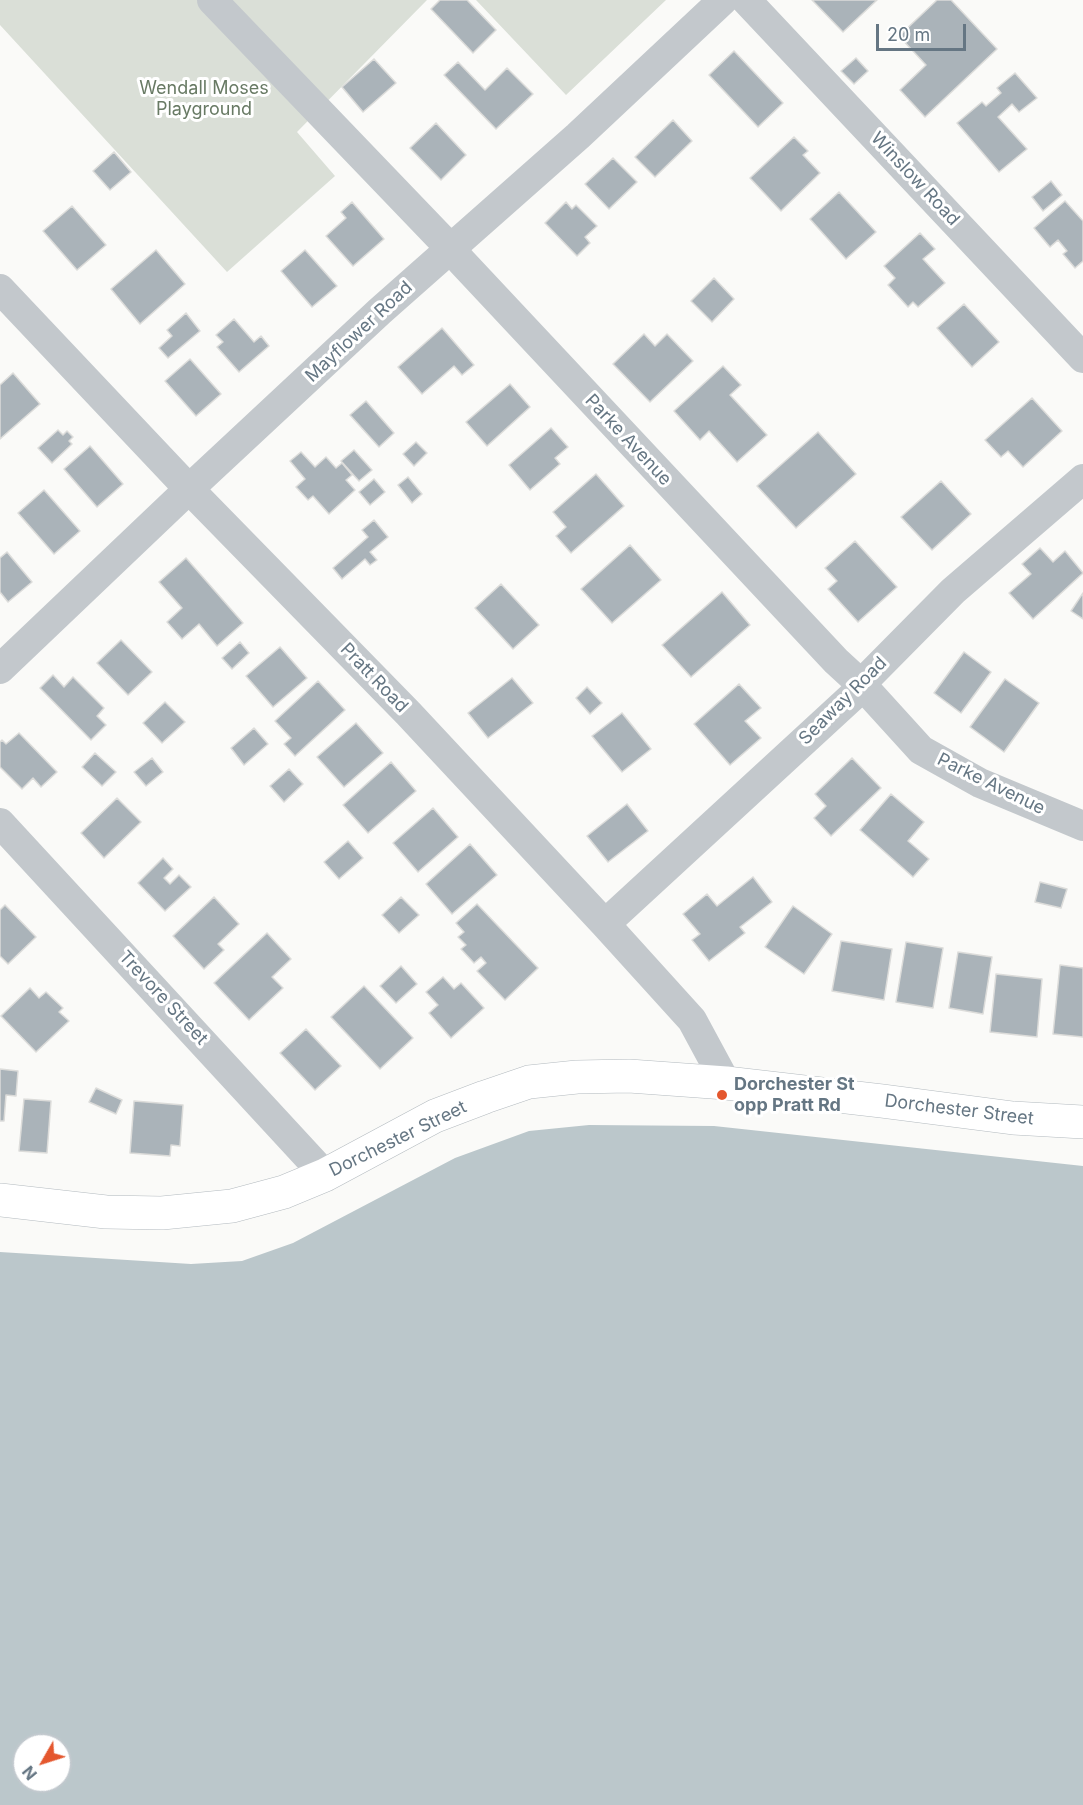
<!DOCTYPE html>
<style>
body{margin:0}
#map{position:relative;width:1083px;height:1805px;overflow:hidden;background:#fafaf8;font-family:Inter,sans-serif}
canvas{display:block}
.north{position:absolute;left:12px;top:1733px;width:60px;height:60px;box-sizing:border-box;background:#fff;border:2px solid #c1c8cd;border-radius:50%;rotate:231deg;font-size:16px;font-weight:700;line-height:24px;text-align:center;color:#657683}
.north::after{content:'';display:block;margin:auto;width:21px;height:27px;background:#e4572e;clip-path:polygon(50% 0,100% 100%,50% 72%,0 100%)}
.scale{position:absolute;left:876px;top:24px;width:90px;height:27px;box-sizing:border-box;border:3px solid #657683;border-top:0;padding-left:8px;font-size:18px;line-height:21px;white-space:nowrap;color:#657683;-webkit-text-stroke:4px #fff;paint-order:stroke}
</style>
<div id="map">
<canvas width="1083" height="1805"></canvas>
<div class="north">N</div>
<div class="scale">20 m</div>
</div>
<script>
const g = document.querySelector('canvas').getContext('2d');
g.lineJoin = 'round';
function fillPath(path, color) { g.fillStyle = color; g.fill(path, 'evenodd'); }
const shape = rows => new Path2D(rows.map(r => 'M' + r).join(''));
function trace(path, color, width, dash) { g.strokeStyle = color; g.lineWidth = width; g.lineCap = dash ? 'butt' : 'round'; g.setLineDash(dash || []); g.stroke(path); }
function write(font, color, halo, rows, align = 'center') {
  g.font = font + ' Inter,sans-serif'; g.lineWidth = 6; g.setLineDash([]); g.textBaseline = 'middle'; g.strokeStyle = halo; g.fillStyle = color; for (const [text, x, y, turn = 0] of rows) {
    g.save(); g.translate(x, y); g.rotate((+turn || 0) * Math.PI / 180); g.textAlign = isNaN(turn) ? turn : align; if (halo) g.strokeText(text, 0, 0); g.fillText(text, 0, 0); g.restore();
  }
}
fillPath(shape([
 [0,0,427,0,297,132,335,176,227,272,0,25],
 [476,0,666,0,566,95]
]), '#dadfd7');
fillPath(shape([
 [589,1125,714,1126,1083,1166,1083,1805,0,1805,0,1252,191,1264,242,1261,293,1243,455,1158,529,1131],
 [24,1745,60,1745,60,1781,24,1781]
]), '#bbc7cb');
const building = shape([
 [440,0,467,0,496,30,473,53,431,9,440,0],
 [812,0,877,0,843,32,812,0],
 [937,0,951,0,997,49,925,117,900,90,926,65,899,36,937,0],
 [734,51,783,103,758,127,709,75,734,51],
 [856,58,868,71,854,84,841,71,856,58],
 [374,59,396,83,363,112,342,87,374,59],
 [458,62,485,90,507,68,533,94,496,129,444,75,458,62],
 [1015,73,1037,98,1019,112,1012,104,998,117,1027,149,999,172,957,123,982,102,986,106,1001,93,997,88,1015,73],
 [673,120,692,141,655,177,635,157,673,120],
 [436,123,466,155,441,180,410,148,436,123],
 [794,137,808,151,803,155,820,173,781,211,750,178,794,137],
 [114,152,131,172,110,190,93,171,114,152],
 [613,158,637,182,609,209,585,184,613,158],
 [1051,181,1062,195,1043,211,1032,197,1051,181],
 [839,192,876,232,846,259,810,219,839,192],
 [1065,201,1083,221,1083,261,1075,268,1063,254,1067,251,1058,240,1050,247,1034,228,1065,201],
 [352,202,384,239,353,266,326,236,346,218,341,212,352,202],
 [566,202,572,209,576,205,597,226,585,237,590,243,577,256,545,223,566,202],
 [72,206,106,245,77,270,43,231,72,206],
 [920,233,935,249,923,259,945,283,918,307,913,302,908,307,888,285,895,278,884,266,920,233],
 [156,250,185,284,140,324,111,289,156,250],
 [305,250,337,286,312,307,281,271,305,250],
 [714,278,734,299,712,322,691,301,714,278],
 [964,304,999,342,972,367,937,328,964,304],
 [186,313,200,331,168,358,159,348,172,336,167,330,186,313],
 [234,319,254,342,261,336,269,346,239,372,217,347,223,342,216,335,234,319],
 [442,328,474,365,462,375,454,366,422,394,398,367,442,328],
 [644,334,655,346,667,334,693,361,650,402,613,364,644,334],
 [190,359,221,394,196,416,165,381,190,359],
 [723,366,741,385,730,395,767,435,737,462,709,431,700,440,674,411,723,366],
 [13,373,40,404,0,439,0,385,13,373],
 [510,384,530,407,487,446,466,422,510,384],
 [1032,398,1062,431,1023,467,1008,451,1001,457,985,440,1032,398],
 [366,401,394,433,379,447,350,415,366,401],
 [551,428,568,447,555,458,560,464,530,490,509,465,551,428],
 [58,430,63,435,67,431,73,437,69,441,72,444,52,463,38,448,58,430],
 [818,432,856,474,796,528,757,486,818,432],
 [416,442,427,453,414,466,403,454,416,442],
 [90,446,123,484,97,507,64,469,90,446],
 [354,450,372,470,359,481,341,461,354,450],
 [301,452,315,467,326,457,336,468,342,463,352,475,346,480,355,490,329,514,313,496,308,500,296,487,305,479,290,461,301,452],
 [596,474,624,506,571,553,556,536,566,527,553,512,596,474],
 [408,477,422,494,412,503,398,485,408,477],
 [374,479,385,492,370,505,359,492,374,479],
 [941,481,971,514,932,550,901,517,941,481],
 [44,490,80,531,54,554,18,513,44,490],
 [374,520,388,537,370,552,377,560,370,565,365,559,342,579,333,568,368,537,362,530,374,520],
 [855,541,897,587,858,622,828,589,837,581,825,568,855,541],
 [630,545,661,580,612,623,581,589,630,545],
 [1040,548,1053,562,1065,551,1083,573,1033,619,1009,593,1031,574,1022,564,1040,548],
 [7,552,32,582,8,602,0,592,0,558,7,552],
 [186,558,243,623,217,646,199,624,182,639,167,622,182,608,159,582,186,558],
 [501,584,539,625,513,649,475,608,501,584],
 [722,592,750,625,691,677,662,645,722,592],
 [1083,593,1083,619,1071,611,1083,593],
 [121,640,152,672,128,695,97,663,121,640],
 [240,642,249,653,232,669,222,658,240,642],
 [280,647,307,678,273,707,246,676,280,647],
 [964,652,991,672,961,713,934,693,964,652],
 [53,675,64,687,73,677,104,708,97,716,106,725,91,740,40,688,53,675],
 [512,678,533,703,488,738,468,713,512,678],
 [1005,679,1039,703,1004,752,970,727,1005,679],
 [318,681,345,710,295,756,284,744,291,738,275,721,318,681],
 [739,684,761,708,745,721,761,738,730,765,694,724,739,684],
 [587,687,602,703,590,714,576,698,587,687],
 [165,702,185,722,162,743,143,723,165,702],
 [622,713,651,749,622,772,592,736,622,713],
 [356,723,383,753,344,787,317,757,356,723],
 [254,728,268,744,244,765,231,748,254,728],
 [19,733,57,772,41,787,33,778,22,789,0,767,0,742,2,740,6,744,19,733],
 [95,753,116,772,102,786,82,767,95,753],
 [152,758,163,772,146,786,134,772,152,758],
 [852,758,881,788,831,836,814,818,826,806,815,794,852,758],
 [391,762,416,791,368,833,343,805,391,762],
 [289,769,303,784,284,802,270,786,289,769],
 [891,794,924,822,908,841,929,859,913,877,860,830,891,794],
 [117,798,141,822,104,858,81,833,117,798],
 [627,804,648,831,608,862,587,836,627,804],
 [433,808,458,837,418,872,393,843,433,808],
 [348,841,363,858,339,879,324,862,348,841],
 [470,844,497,875,452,914,426,884,470,844],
 [163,858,173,869,164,878,170,884,179,875,191,887,165,911,138,883,163,858],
 [753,877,772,902,740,927,745,933,709,961,692,940,700,934,683,914,707,894,717,906,753,877],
 [1040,882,1067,889,1061,908,1035,902,1040,882],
 [214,897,239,924,218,944,224,950,204,969,173,936,214,897],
 [401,897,419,915,399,933,382,915,401,897],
 [477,904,538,968,505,1000,477,971,486,963,481,957,474,963,461,949,466,945,458,937,464,932,456,923,477,904],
 [5,905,36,937,8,964,0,956,0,910,5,905],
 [793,906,832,934,804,974,765,947,793,906],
 [267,933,291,959,272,977,283,988,249,1020,214,983,267,933],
 [841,941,892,949,884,1000,832,991,841,941],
 [906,942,943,948,933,1008,896,1002,906,942],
 [958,952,992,957,983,1014,949,1008,958,952],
 [1060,965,1083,968,1083,1037,1053,1034,1060,965],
 [401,966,417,984,396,1003,380,986,401,966],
 [996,974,1042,979,1037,1037,990,1032,996,974],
 [443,977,454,989,461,983,484,1008,451,1038,429,1013,438,1005,426,992,443,977],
 [364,986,413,1038,380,1069,331,1017,364,986],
 [30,988,39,998,46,992,63,1008,59,1012,69,1021,36,1052,1,1016,30,988],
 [306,1029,341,1066,315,1090,280,1053,306,1029],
 [0,1069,18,1071,16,1096,6,1095,4,1121,0,1121,0,1069],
 [96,1088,122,1100,116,1114,89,1102,96,1088],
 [24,1099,51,1101,47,1153,19,1151,24,1099],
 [134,1101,183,1105,180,1146,171,1145,170,1156,130,1153,134,1101]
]);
fillPath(building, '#aab3b9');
trace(building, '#dcdcda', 1.5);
const secondary = shape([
 [0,1200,106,1212,162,1213,232,1206,284,1192,325,1175,435,1116,485,1097,529,1082,577,1077,629,1076,726,1083,882,1101,1013,1118,1083,1122]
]);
trace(secondary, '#b3babf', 34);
trace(shape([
 [212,0,450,248,462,262,836,661,861,684,921,750,980,783,1083,826],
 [746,0,1083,358],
 [0,289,189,489,408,713,605,924,692,1020,726,1083],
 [0,669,189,489,380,311,578,136,723,0],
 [0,823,325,1175],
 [605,924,856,693,861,684,953,591,1083,479]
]), '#c3c8cc', 30);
trace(secondary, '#fff', 33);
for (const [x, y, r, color] of [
 [722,1095,6,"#e4572e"]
]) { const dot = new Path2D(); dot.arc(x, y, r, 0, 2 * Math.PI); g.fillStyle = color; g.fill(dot); trace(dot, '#fff', 2); }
write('18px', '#687a64', '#fff', [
 ["Wendall Moses",204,89],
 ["Playground",204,110]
]);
write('18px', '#657683', '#fff', [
 ["Winslow Road",915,179,47],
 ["Mayflower Road",359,332,-43],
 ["Parke Avenue",628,440,47],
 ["Pratt Road",374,678,46],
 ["Seaway Road",843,701,-45],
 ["Parke Avenue",991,784,26],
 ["Trevore Street",163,998,47],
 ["Dorchester Street",959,1110,7],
 ["Dorchester Street",398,1139,-26]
]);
write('bold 18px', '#657683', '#fff', [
 ["Dorchester St",734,1085],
 ["opp Pratt Rd",734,1106]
], 'left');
</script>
